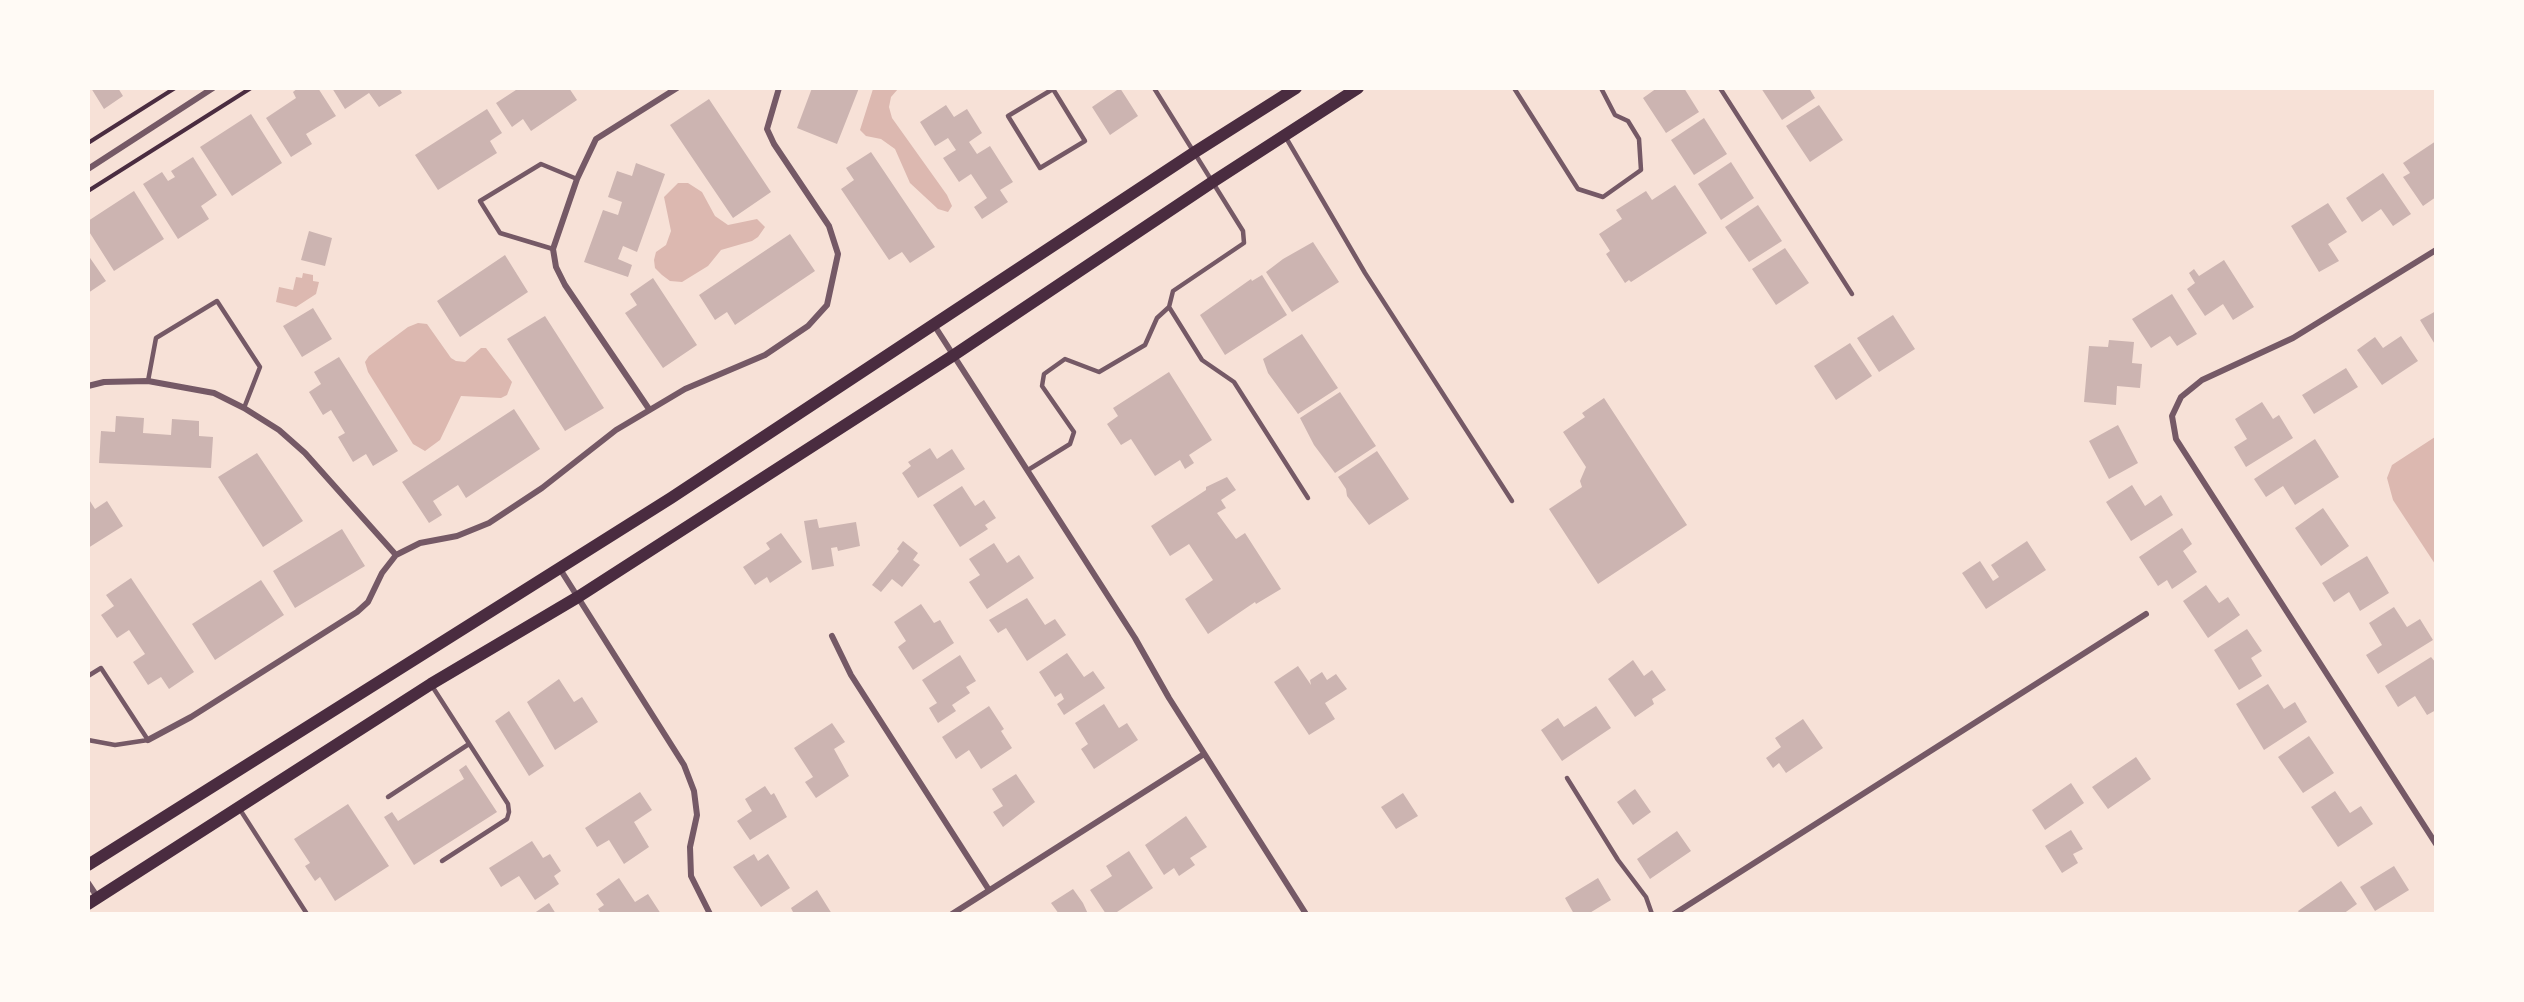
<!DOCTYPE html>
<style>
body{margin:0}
#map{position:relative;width:2524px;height:1002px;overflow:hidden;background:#f7e1d7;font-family:"Alegreya Sans",sans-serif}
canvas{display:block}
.frame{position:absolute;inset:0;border:90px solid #fffaf5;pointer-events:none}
</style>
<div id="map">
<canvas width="2524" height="1002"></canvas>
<div class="frame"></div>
</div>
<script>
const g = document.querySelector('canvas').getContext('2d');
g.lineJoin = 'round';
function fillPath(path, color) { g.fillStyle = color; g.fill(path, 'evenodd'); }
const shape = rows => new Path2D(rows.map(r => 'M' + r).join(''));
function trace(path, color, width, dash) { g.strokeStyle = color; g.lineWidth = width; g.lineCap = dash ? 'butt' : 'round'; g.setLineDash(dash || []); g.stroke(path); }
fillPath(shape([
 [873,89,898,89,891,97,889,107,892,118,947,195,952,206,948,212,938,209,910,183,895,149,881,139,866,136,860,130],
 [678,183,688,183,702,192,715,216,728,225,757,219,765,227,758,237,752,241,721,250,708,266,682,282,670,281,662,275,655,268,654,260,656,252,666,245,671,231,664,197],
 [303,273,313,275,313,281,319,282,316,294,296,307,276,302,279,287,293,290,296,277,302,278],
 [418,323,427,324,451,358,456,361,465,362,481,348,486,348,512,382,507,395,501,398,461,396,440,440,425,451,413,444,368,372,365,362,369,356,408,327],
 [2435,437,2435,564,2393,500,2387,478,2392,465]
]), '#dcb8b0');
fillPath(shape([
 [91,88,118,88,123,96,104,109],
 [298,88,318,88,336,116,306,134,312,144,291,157,266,118,296,98,293,92],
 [332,88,399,88,402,93,379,107,369,93,345,109],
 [519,88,569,88,577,100,531,131,523,119,512,127,496,103],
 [812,88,859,88,837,144,797,128],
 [1120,88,1138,116,1110,135,1092,107],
 [1657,88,1684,88,1699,112,1666,133,1643,98],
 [1761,88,1809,88,1815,98,1782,120],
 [709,99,771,192,733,218,670,125],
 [946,105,954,117,967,109,982,133,969,142,977,154,990,146,1013,182,1000,190,1008,202,982,219,974,207,987,198,971,174,959,182,943,158,956,150,948,138,935,146,920,122],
 [1819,105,1843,140,1810,162,1786,126],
 [487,109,502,133,490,141,497,153,438,190,415,155],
 [251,114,282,163,232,196,200,147],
 [1704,118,1727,154,1694,175,1671,140],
 [2436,141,2436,197,2423,206,2403,177,2410,173,2403,163],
 [871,152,935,247,910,263,902,252,889,260,841,189,854,180,846,168],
 [193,157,217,195,201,206,209,219,178,239,143,184,162,172,168,181,175,177,171,171],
 [1731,162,1754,198,1721,220,1698,184],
 [636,163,665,174,637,252,623,246,618,259,632,265,628,277,584,262,603,210,618,215,622,202,608,197,617,171,632,176],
 [2383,173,2411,214,2393,226,2381,209,2362,222,2346,198],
 [1675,185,1707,233,1631,282,1629,280,1625,283,1606,254,1610,251,1599,234,1622,219,1616,210,1646,191,1652,200],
 [134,191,164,239,114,271,88,230,88,221],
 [2328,203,2347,232,2328,244,2339,261,2319,272,2291,226],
 [1758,205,1782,241,1749,262,1725,227],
 [309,231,332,238,325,266,301,260],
 [790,234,815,271,735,325,727,312,715,320,699,295],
 [1313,242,1339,282,1292,312,1266,272,1283,259],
 [1785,248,1809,283,1776,305,1752,269],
 [88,255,106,281,88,293],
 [505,255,528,292,460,337,437,301],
 [2224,260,2254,307,2233,320,2223,304,2205,316,2187,289,2195,283,2189,273,2194,269,2199,276],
 [1262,275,1287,315,1225,355,1200,315,1251,279,1252,281],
 [653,278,697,345,663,368,625,313,637,305,630,294],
 [2172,294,2197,334,2177,346,2170,336,2151,348,2132,319],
 [313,308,332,339,302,357,283,326],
 [2436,311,2436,346,2420,320],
 [1893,315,1915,349,1879,372,1857,338],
 [545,316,604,408,565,431,507,339],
 [1302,334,1338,388,1298,414,1268,373,1263,359],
 [2401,336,2418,361,2382,385,2357,350,2375,337,2383,348],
 [2109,340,2134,342,2132,363,2142,364,2140,388,2117,386,2116,405,2084,402,2089,346,2108,347],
 [1850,343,1872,376,1836,400,1814,366],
 [339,357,398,451,373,466,366,454,353,462,338,437,345,433,331,410,323,415,309,392,321,384,314,372],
 [2346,368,2358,387,2314,414,2302,395],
 [1169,372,1212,440,1189,455,1194,463,1185,469,1180,460,1155,476,1131,439,1121,445,1107,424,1118,416,1113,408],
 [1340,392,1376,446,1335,473,1314,445,1300,418],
 [1604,398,1687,525,1598,584,1549,509,1582,487,1580,481,1586,467,1563,432,1585,417,1582,413],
 [2262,402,2273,419,2279,415,2293,438,2246,467,2234,447,2247,439,2235,419],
 [514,409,540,449,466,498,458,485,433,501,442,515,429,523,402,482],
 [116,416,144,418,143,433,171,435,172,419,199,421,199,436,213,437,211,468,99,463,101,431,115,432],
 [2118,425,2138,463,2109,479,2089,441],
 [2315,439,2339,477,2295,505,2283,486,2266,497,2254,479],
 [930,448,937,459,952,449,965,469,918,498,902,473,911,466,908,462],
 [1377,451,1409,499,1369,525,1347,496,1346,489,1338,477],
 [257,453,303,521,263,547,218,477],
 [1227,477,1236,490,1221,500,1226,508,1217,513,1236,539,1245,533,1281,589,1256,604,1255,602,1208,634,1185,599,1213,580,1189,544,1170,556,1151,526,1206,490,1206,487],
 [2132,485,2145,506,2161,495,2173,515,2131,541,2106,502],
 [962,486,975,506,984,500,996,518,985,525,988,529,960,547,933,505],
 [88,498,95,509,107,501,123,526,88,548],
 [2323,508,2349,546,2321,566,2295,528],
 [817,519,819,528,856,522,860,546,838,551,837,547,831,548,834,566,812,570,804,521],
 [2182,528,2192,544,2183,551,2197,572,2172,589,2167,580,2158,586,2139,557],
 [342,529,365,566,295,608,273,571],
 [781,533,802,562,770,583,767,577,755,585,743,567,770,549,766,543],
 [903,541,918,553,913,560,920,565,902,587,892,579,881,592,872,585,899,551,897,549],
 [2027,541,2046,570,1986,609,1962,573,1980,561,1993,581,1999,577,1991,565],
 [994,543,1007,563,1019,555,1034,578,987,609,969,582,980,575,969,559],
 [2367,556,2389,593,2360,611,2349,592,2334,602,2322,583],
 [131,578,194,672,169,689,161,677,148,685,133,662,145,654,129,630,117,638,101,615,114,606,106,595],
 [261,580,284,615,215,660,192,624],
 [2206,585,2219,603,2228,597,2240,615,2208,638,2183,601],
 [1027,598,1045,625,1055,619,1066,635,1027,661,1006,628,998,633,989,620],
 [921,604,934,623,940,620,954,643,913,670,898,647,906,641,894,622],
 [2394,607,2407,627,2420,619,2433,640,2378,674,2366,655,2382,645,2369,623],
 [2247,629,2262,651,2251,658,2262,676,2239,690,2214,650],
 [1067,653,1084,677,1093,671,1105,688,1064,715,1057,704,1064,699,1061,693,1055,697,1039,672],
 [960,655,976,681,966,687,970,693,952,705,956,711,938,723,929,708,937,703,922,680],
 [2431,657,2436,663,2436,710,2427,715,2415,696,2398,707,2385,686],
 [1633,660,1644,676,1652,670,1666,690,1652,699,1654,704,1635,717,1608,679],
 [1298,666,1311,685,1310,680,1322,672,1327,680,1336,674,1347,689,1325,703,1335,719,1309,735,1274,682],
 [559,679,574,702,582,697,598,722,555,750,527,702],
 [2268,684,2284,709,2295,702,2307,722,2264,750,2236,704],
 [1104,704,1119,728,1127,723,1138,740,1094,769,1081,749,1088,744,1075,723],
 [989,706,1004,729,1001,731,1012,748,981,769,969,750,956,759,942,737],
 [1596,706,1611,728,1562,761,1541,730,1558,718,1564,727],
 [509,711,544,766,529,776,495,721],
 [1803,719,1823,748,1786,773,1779,763,1773,768,1766,758,1781,747,1775,738],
 [832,723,845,742,834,749,849,776,816,798,805,782,813,777,794,748],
 [2309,736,2334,773,2303,793,2278,757],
 [2136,757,2151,779,2108,809,2092,787],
 [466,765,497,812,414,865,384,817,392,812,398,821,464,779,459,770],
 [1016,774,1035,802,1003,827,993,812,1003,806,992,789],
 [2071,783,2084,803,2045,830,2032,810],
 [765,786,771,795,774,793,787,817,750,840,737,821,752,811,745,799],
 [1635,789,1651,812,1633,825,1617,802],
 [2335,791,2350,813,2361,806,2373,824,2338,847,2311,807],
 [640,792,652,810,634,822,649,847,624,864,609,840,597,847,585,828],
 [1403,793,1418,816,1396,829,1381,807],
 [348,804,389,866,335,901,320,877,315,881,305,866,310,863,294,839],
 [1186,816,1207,847,1190,858,1195,865,1179,876,1174,868,1164,875,1145,845],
 [2071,830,2083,849,2073,854,2078,863,2062,873,2045,846],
 [1677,831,1691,851,1650,879,1637,859],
 [532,841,543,858,550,854,561,871,554,876,559,884,535,900,519,876,501,887,489,868],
 [1129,851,1153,888,1114,914,1106,914,1090,890,1112,876,1106,866],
 [754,854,758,861,768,854,790,888,761,907,733,867],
 [2394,866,2409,890,2375,911,2360,887],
 [619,878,635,902,648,894,661,914,601,914,598,909,604,905,596,894],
 [1598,878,1611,900,1588,914,1574,914,1565,898],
 [2341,881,2357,904,2343,914,2300,914,2298,911],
 [1073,889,1083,903,1088,914,1059,914,1051,903],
 [817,890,832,914,794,914,791,908],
 [549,903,556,914,533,914]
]), '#ccb4b1');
trace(shape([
 [88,143,175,88],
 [88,191,251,88]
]), '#4a2c40', 4);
trace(shape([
 [1154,88,1243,231,1244,243,1173,291,1169,307,1202,360,1234,382,1308,498],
 [1514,88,1578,189,1603,197,1641,170,1639,139,1628,121,1615,115,1601,88],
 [1720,88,1852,294],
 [1053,89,1085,141,1040,168,1008,116,1053,89],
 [1285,136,1365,273,1512,501],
 [553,249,500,233,480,201,541,164,577,179],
 [148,381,156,338,217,301,260,367,244,408],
 [1028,470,1070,444,1074,432,1042,386,1044,374,1065,359,1099,372,1145,345,1157,318,1169,307],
 [88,676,101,668,148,740,115,745,88,740],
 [432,686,508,804,509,812,507,819,442,861],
 [1567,778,1618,860,1646,897,1652,914],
 [388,797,469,744],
 [239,808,307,914]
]), '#755966', 4.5);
trace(shape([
 [1053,89,1054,88],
 [88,169,213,88],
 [2436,250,2293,338,2202,380,2181,397,2172,416,2176,439,2436,844],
 [934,325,1135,638,1169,698,1306,914],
 [88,386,104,382,148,381,214,393,244,408,279,430,305,453,396,555],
 [649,409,565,285,556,267,553,249,577,179,596,139,677,88],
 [560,569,684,765,694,791,697,815,690,847,691,876,710,914],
 [832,636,851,675,989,890],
 [148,740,191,717,357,612,368,602,382,573,396,555,420,543,457,536,489,523,542,488,616,430,685,389,765,355,808,326,827,305,838,254,829,226,774,144,767,129,779,88],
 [88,883,98,898],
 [952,914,1204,754],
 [1674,914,2146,614]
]), '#755966', 6);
trace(shape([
 [88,865,671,498,1195,152,1296,88],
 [88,904,431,684,578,597,954,355,1214,181,1358,88]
]), '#4a2c40', 12);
</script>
